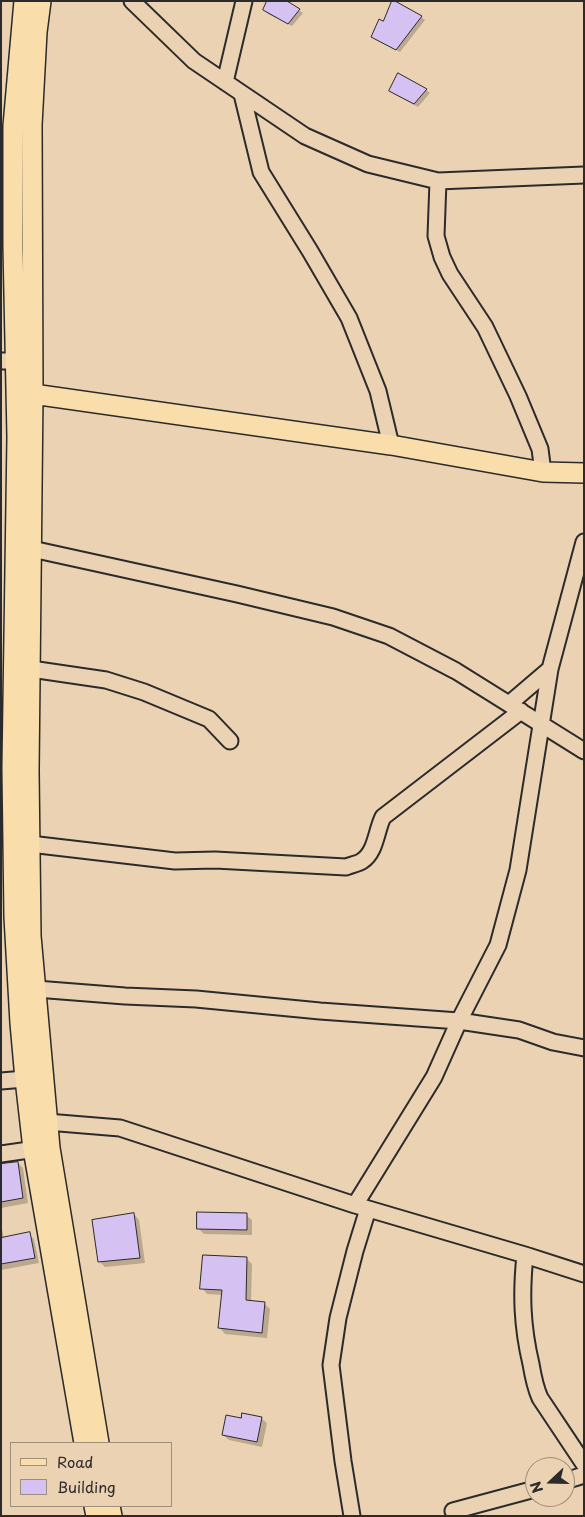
<!DOCTYPE html>
<html>
<head>
<meta charset="utf-8">
<style>
	body { margin:0 }
	#map { position:relative; width:585px; height:1517px; overflow:hidden; background:#ebd2b3; font-family:"Playpen Sans",sans-serif }
	canvas { display:block }
	.frame { position:absolute; inset:0; border:2px solid #2b2b2b; pointer-events:none }
	.legend { position:absolute; left:10px; top:1442px; width:162px; height:65px; box-sizing:border-box; background:#ebd2b3; border:1px solid #9e8f7d; margin:0; padding:6px 9px; list-style:none; font-size:15px; color:#2b2b2b }
	.legend li { display:flex; align-items:center; gap:10px; height:25px }
	.legend b { width:25px; border:1px solid #9e8f7d }
	.north { position:absolute; left:525px; top:1457px; width:50px; height:50px; box-sizing:border-box; background:#ebd2b3; border:1px solid #9e8f7d; border-radius:50%; rotate:249deg; font-size:14px; font-weight:700; line-height:20px; text-align:center; color:#2b2b2b }
	.north::after { content:''; display:block; margin:auto; width:18px; height:22px; background:#2b2b2b; clip-path:polygon(50% 0,100% 100%,50% 72%,0 100%) }
</style>
</head>
<body>
<div id="map">
<canvas width="585" height="1517"></canvas>
<div class="frame"></div>
<ul class="legend">
<li><b style="height:6px;background:#f9deab"></b>Road</li>
<li><b style="height:14px;background:#d6c2f2"></b>Building</li>
</ul>
<div class="north">N</div>
</div>
<script>
const g = document.querySelector('canvas').getContext('2d');
g.lineJoin = 'round';
function paint(path, color) {
  g.fillStyle = color;
  g.fill(path, 'evenodd');
}
function strokePath(path, color, width, dash) {
  g.strokeStyle = color;
  g.lineWidth = width;
  g.lineCap = dash ? 'butt' : 'round';
  g.setLineDash(dash || []);
  g.stroke(path);
}
paint(new Path2D(`
	M284 1 303 13 292 26 268 14 264 10Z
	M421 17 425 20 400 52 376 40 372 36 384 23Z
	M398 75 426 90 430 93 418 107 394 94 391 91Z
	M18 1163 23 1168 28 1203 1 1208V1165Z
	M134 1214 139 1220 145 1263 105 1267 99 1261Z
	M246 1215 252 1220V1235L204 1234 198 1228Z
	M1 1224 4 1239 29 1234 34 1239 39 1263 1 1270Z
	M247 1259 252 1264 251 1302 264 1303 270 1309 267 1338 225 1334 220 1328 223 1295 207 1294 202 1288Z
	M261 1418 267 1423 262 1447 229 1440 223 1435 242 1419Z`), '#0003');
const building = new Path2D(`
	M267 1H287L300 9 288 24 263 10Z
	M392 1H395L422 16 396 50 371 37 379 19 383 21Z
	M398 73 427 89 414 104 389 91Z
	M18 1162 23 1198 1 1202V1164Z
	M197 1212 247 1213V1230L197 1229Z
	M134 1213 140 1258 98 1262 92 1220Z
	M30 1232 35 1258 1 1264V1238Z
	M203 1255 247 1257 246 1300 265 1302 262 1333 218 1328 222 1290 200 1289Z
	M242 1413 262 1417 257 1442 222 1435 226 1415 241 1418Z`);
paint(building, '#d6c2f2');
strokePath(building, '#2b2b2b', 1);
const minor = new Path2D(`
	M132 1 194 61 305 136 368 164 438 181 584 175
	M225 82 244 1
	M242 94 261 172 310 251 349 318 378 391 391 445
	M438 181 436 236 442 257 450 274 485 327 518 396 540 449 543 472
	M1 361H14
	M32 549 237 594 333 617 389 636 456 671 584 751
	M31 669 106 680 144 692 209 719 230 741
	M509 704 550 669
	M30 844 175 861 215 860 346 867C350 865 358 864 362 861 376 852 376 831 383 817L521 711
	M36 989 125 996 196 999 320 1011 459 1021 519 1030 553 1042 584 1048
	M1 1081 25 1079
	M37 1123 47 1122 120 1128 355 1205 525 1255 584 1274
	M1 1154 43 1148
	M355 1205 434 1077 459 1021 498 945 518 870 550 669 584 542
	M525 1255C521 1294 522 1326 531 1364 533 1376 535 1387 540 1398L584 1464
	M565 1481 584 1475
	M453 1511 535 1489
	M352 1516 343 1461 331 1365 338 1318 355 1251 368 1209`);
const major = new Path2D(`
	M24 1 13 126V247L17 437 12 768 14 917 20 1023 25 1079 33 1149 84 1443
	M41 1 37 32 32 125 33 394 29 771 31 936 50 1148 99 1443
	M21 390 33 394 391 445 543 472 584 473
	M94 1506 96 1516
	M110 1506 112 1516`);
strokePath(minor, '#2b2b2b', 19);
strokePath(major, '#2b2b2b', 22);
strokePath(minor, '#ebd2b3', 15);
strokePath(major, '#f9deab', 19);
</script>
</body>
</html>
